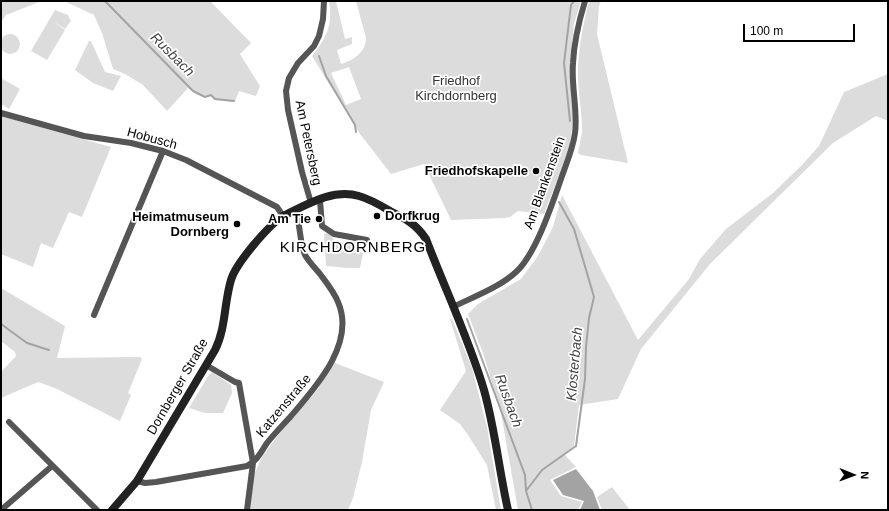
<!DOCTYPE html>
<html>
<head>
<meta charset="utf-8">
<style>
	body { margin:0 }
	#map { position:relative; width:889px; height:511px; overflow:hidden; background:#fff; font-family:Arial,sans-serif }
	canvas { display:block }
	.frame { position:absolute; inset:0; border:2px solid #000; pointer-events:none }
	.north { position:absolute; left:833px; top:455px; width:40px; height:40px; -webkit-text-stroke:3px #fff; paint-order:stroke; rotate:91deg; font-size:11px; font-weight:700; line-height:16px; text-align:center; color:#000 }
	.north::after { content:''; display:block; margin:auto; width:14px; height:18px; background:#000; clip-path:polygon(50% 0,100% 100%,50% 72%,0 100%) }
	.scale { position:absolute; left:743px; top:24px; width:112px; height:18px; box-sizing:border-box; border:2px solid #000; border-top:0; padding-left:5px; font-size:12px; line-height:14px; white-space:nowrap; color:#000; -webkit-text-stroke:3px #fff; paint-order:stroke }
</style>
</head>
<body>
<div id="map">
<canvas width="889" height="511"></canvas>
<div class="frame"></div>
<div class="north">N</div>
<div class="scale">100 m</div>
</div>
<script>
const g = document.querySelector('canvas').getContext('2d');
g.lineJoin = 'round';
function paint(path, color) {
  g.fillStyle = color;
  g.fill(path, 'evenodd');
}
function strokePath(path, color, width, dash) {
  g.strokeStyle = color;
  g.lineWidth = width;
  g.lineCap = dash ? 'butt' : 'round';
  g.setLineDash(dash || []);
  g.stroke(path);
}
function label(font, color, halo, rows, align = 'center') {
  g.font = font + ' Arial,sans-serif';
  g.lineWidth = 3.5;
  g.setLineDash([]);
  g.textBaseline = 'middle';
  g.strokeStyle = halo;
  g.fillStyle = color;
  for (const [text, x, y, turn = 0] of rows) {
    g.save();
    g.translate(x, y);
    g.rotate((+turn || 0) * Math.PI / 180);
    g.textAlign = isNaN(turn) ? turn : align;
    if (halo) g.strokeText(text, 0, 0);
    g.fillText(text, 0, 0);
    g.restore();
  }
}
paint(new Path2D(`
	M1 1H39V2L6 15 1 22Z
	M64 1H210L251 43 240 54 260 86 256 96 239 91 235 102 215 100 212 96 198 95 188 88 167 111 143 85 125 74 113 69 102 33 94 15Z
	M329 1H336L345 39 352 37V44L337 50 341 64C354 60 366 52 366 38L356 1H581L574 24 570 65 573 114 570 146 544 214 518 211 510 217 505 218 451 220 424 164 391 174 360 134 312 56C327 37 333 25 329 1ZM349 67 361 99 346 105 331 73Z
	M589 1H601L599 6 597 34 628 163 581 155 578 153C579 146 581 139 582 132 582 112 578 93 578 74 578 49 583 25 589 1Z
	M55 10 68 15 71 21 65 29 53 21 65 30 47 60 31 51Z
	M0 44a10 10 0 1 1 20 0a10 10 0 1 1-20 0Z
	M89 41H91L105 72 121 76 113 91 93 83 75 70Z
	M888 74V121L876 116 833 143 710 264 641 349 618 399 579 405 574 446 564 454 576 467 550 480 561 496 582 502 578 510H518L501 413 483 353 468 314 478 304 521 279 538 256 553 227 562 195 638 340 689 279 700 259 726 229 773 193 802 165 819 146 844 92Z
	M1 78 20 89 9 109 1 104Z
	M1 116 111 147 82 217 69 212 53 248 41 243 33 267 1 254Z
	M327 233 331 235 334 240 346 243 348 240 359 242 360 252 363 253 360 268H348L326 266 324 234Z
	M1 288 65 326 57 358 140 357 142 359 128 393 131 395 120 421 55 388 38 382 1 398V372L16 356 15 352 1 341Z
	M450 319H452L472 368 478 392 487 427 501 510H496L487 465 468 435 460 424 440 410 466 371Z
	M340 350 335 363 384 382 371 410 362 462 353 498 348 510H250L253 477 262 457 279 434 318 389Z
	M212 372 231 385 232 393 223 413H205L189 408 208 376Z
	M612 487 630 510H602L597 497Z`), '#dcdcdc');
paint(new Path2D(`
	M576 469 593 491 600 510H580L584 501 563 495 553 480Z`), '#a3a3a3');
strokePath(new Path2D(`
	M105 1 193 91 205 97 211 95 215 99 234 101
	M319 56 326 76 355 125 356 132
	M570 121 564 63 571 5 574 1
	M467 319 525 475 526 491
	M1 324 27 343 49 350
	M532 510 526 491 542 470 576 446 585 379 586 347 589 318 594 297 574 229 559 202`), '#a3a3a3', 2);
strokePath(new Path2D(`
	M1 113 84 136 131 143 163 151 186 160 277 207 283 216
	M320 200 322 226 334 234 367 240
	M311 203 302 172 288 110 286 91 289 78 298 63 314 46 319 36 323 19 324 1
	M453 307C473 297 500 287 516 272 536 254 552 204 561 179 566 164 573 149 575 133 578 110 571 87 573 63 574 42 579 21 585 1
	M94 315 163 151
	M206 365 235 382 239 383 253 463 247 510
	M9 422 97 510
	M137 481 145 483 156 482 247 466C257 461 261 452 267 443 274 434 283 425 291 416 316 387 356 343 338 302 334 292 326 282 320 274 315 268 309 262 305 255 299 241 301 225 295 210
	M1 510 52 466`), '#555', 6);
strokePath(new Path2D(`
	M112 510 137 481 215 350C226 328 224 303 231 280 236 263 268 226 283 216 306 205 333 188 359 196 370 199 380 205 390 211 406 219 416 224 426 239 445 289 469 339 484 390 495 429 499 470 508 510`), '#222', 8);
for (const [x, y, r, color] of [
	[536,171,4,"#000"],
	[377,216,4,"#000"],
	[319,219,4,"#000"],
	[237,224,4,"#000"]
]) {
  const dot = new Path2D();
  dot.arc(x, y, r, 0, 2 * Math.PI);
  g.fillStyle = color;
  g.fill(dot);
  strokePath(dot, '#fff', 1.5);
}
label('13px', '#333', '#fff', [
	["Friedhof",456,81],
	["Kirchdornberg",456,96]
]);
label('13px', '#000', '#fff', [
	["Hobusch",152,139,15],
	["Am Petersberg",308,143,78],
	["Am Blankenstein",545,183,-70],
	["Dornberger Straße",178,387,-60],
	["Katzenstraße",284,406,-50]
]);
label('bold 13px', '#000', '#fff', [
	["Friedhofskapelle",528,171],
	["Dorfkrug",385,216,"left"],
	["Heimatmuseum",229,217],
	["Dornberg",229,232],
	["Am Tie",311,219]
], 'right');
label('italic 14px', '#444', '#fff', [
	["Rusbach",172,55,45],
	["Klosterbach",575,364,-85],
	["Rusbach",508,401,70]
]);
g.letterSpacing = '1px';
label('15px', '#000', '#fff', [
	["KIRCHDORNBERG",353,248]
]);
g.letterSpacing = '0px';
</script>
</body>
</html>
